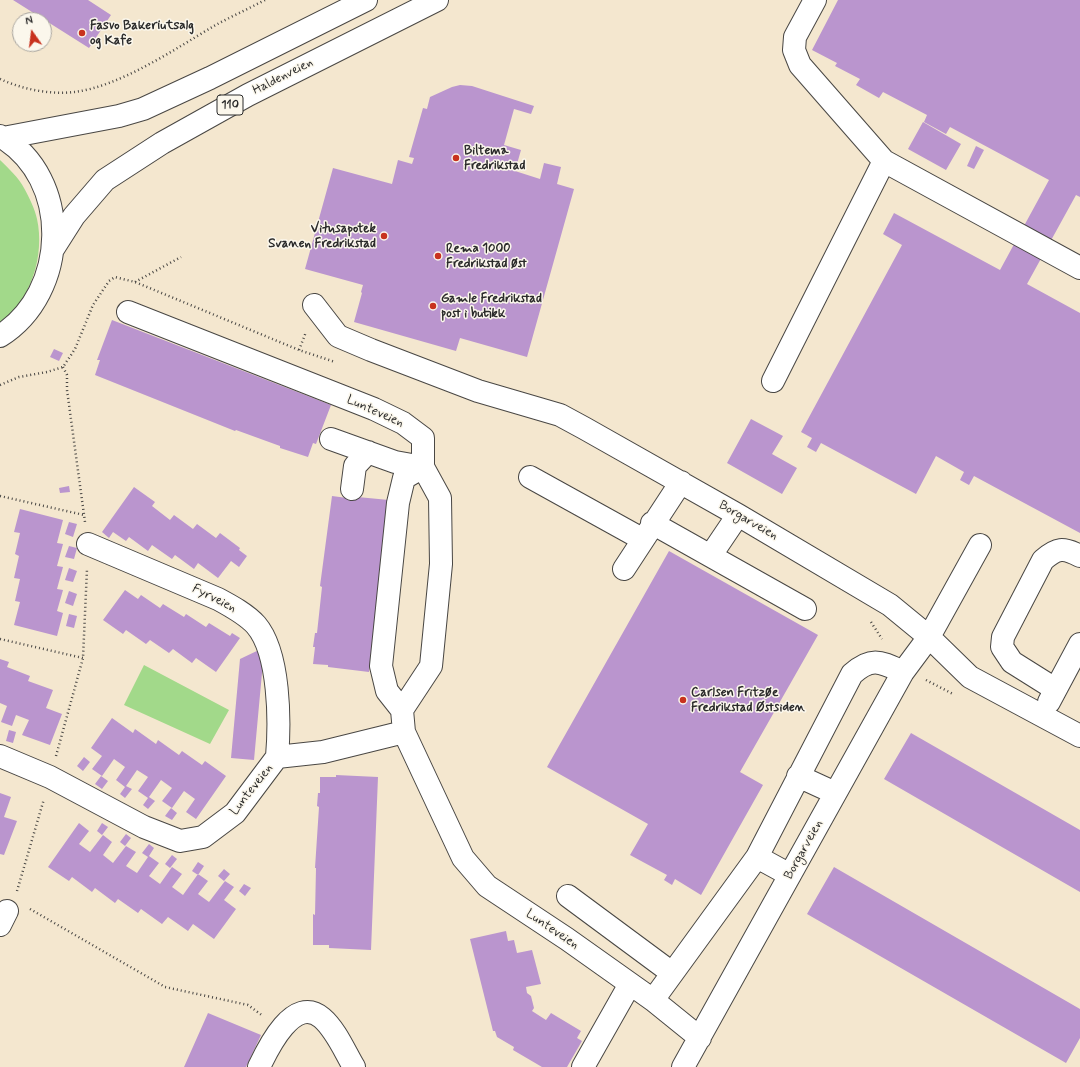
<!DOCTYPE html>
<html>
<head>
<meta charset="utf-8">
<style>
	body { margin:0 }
	#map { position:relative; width:1080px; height:1067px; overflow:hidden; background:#f4e7cf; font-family:Mynerve,sans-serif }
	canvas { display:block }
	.north { position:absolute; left:12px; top:12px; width:40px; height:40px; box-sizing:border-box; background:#fbf7ec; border:1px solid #a8a59f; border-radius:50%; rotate:346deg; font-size:11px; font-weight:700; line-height:16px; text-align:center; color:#2b2b2b }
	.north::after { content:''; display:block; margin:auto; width:14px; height:18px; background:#c8321e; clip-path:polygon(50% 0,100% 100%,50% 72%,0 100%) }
</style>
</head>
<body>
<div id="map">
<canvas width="1080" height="1067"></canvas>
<div class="north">N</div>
</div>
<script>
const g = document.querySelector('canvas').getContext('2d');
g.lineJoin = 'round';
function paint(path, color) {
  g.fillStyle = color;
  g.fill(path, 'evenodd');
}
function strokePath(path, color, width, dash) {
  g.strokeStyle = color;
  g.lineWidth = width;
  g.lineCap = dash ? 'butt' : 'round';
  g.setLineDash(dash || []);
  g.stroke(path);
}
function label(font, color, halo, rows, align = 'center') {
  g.font = font + ' Mynerve,sans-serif';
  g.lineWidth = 3;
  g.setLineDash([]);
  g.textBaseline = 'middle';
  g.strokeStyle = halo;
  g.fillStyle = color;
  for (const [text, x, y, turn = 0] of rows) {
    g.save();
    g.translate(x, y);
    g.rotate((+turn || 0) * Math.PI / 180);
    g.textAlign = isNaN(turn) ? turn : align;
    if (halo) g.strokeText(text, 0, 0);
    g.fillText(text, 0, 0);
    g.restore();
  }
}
paint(new Path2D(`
	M0 160C8 168 19 178 24 188 29 197 35 209 37 219 45 255 31 301 0 323Z
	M144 665 229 710 210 744 124 705Z`), '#a2d98a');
paint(new Path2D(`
	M13 0H88L111 15 89 48Z
	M838 0H1080V197L1076 195 1027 284 1080 313V533L974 476 969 485 960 480 964 472 936 456 916 494 821 443 816 452 807 447 812 438 801 432 902 245 883 234 894 213 1000 270 1049 180 950 127 946 134 924 122 927 115 883 92 879 98 856 85 860 79 835 66 837 63 812 50Z
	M460 85 472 86 534 106 531 114 514 109 504 145 521 150 515 171 540 179 544 163 561 167 557 184 574 189 527 357 460 338 456 351 354 322 362 293 361 292 363 285 305 269 333 168 392 184 398 160 412 164 414 158 409 157 423 108 427 109 430 97 452 87Z
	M923 122 961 144 946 170 908 149Z
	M976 146 984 150 974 169 967 166Z
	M112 320 331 405 316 444 313 443 308 457 280 448V446L236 430 235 431 95 375 100 360H97Z
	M54 349 63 353 59 361 50 357Z
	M751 419 783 436 772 454 797 468 782 494 727 463Z
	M69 486 70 492 60 493 59 488Z
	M134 487 155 502 152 506 170 520 174 515 193 529 197 524 216 538 220 533 240 548 239 550 247 556 239 567 231 561 218 578 198 563 194 569 175 555 172 559 152 545 148 551 129 537 126 541 113 532 109 538 102 532Z
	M332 496 347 498V496L389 500 369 672 328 667V665L313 664 315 647H313L315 633H317L322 587 320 586Z
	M20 509 63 520 57 543 63 544 57 566 63 567 57 589 63 590 57 611 63 613 57 636 14 625 20 602 15 601 20 579 14 578 19 556 15 554 20 533 14 532Z
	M69 522 77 524 73 537 65 534Z
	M69 546 77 548 74 559 65 557Z
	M669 551 818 635 740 772 763 785 701 895 675 879 672 885 664 880 667 875 630 855 648 824 547 767Z
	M69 568 77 571 73 582 65 580Z
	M125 590 138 599 141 595 160 608 163 604 184 617 186 614 206 627 209 623 230 636 232 633 240 638 216 672 196 658 192 663 173 649 169 653 150 640 146 644 126 630 123 634 103 620Z
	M69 591 77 594 73 606 65 603Z
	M69 614 77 616 74 628 66 626Z
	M261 649 260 661 263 662 254 760 231 758 240 659Z
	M0 659 9 662 7 667 30 676 28 681 53 690 46 708 62 714 50 745 22 735 29 720 16 715 12 726 1 722 7 706 0 703Z
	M112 718 133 733 135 729 156 744 158 740 179 755 182 751 202 765 205 761 226 776 196 819 186 812 195 799 184 791 172 808 162 801 172 788 161 780 149 797 155 801 148 809 143 805 148 798 138 791 148 777 137 770 126 786 132 789 125 798 120 794 125 787 116 780 125 767 114 759 102 776 92 769 102 756 91 748Z
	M9 730 16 732 13 743 6 741Z
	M911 733 1080 830V892L884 779Z
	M84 757 90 762 83 771 77 766Z
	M336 775 378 777 371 950 329 948V945H313V914L315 915 316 868H315L319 807 317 806 318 793H320V777H336Z
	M101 776 108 781 102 789 95 784Z
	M0 793 11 797 4 817 17 821 4 855 0 854Z
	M171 808 177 813 172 820 165 816Z
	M79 823 89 831 79 844 90 852 103 835 112 842 103 855 113 863 126 846 136 852 126 866 137 873 148 857 142 853 149 844 154 848 149 856 159 863 149 876 160 884 172 867 182 874 172 887 183 895 198 874 208 881 198 894 209 902 225 881 234 887 224 900 236 909 214 939 193 924 188 931 168 917 162 924 141 909 138 913 118 899 115 903 95 888 92 892 72 877 69 881 48 867Z
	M102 823 108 827 102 835 97 831Z
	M126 834 131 838 125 846 120 842Z
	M172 855 177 859 170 868 165 864Z
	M198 862 204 866 198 875 192 871Z
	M834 867 1080 1009V1038L1066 1063 807 914Z
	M224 869 230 874 224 881 218 876Z
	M244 884 251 888 245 896 239 891Z
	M506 931 508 941 514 940 517 953 532 950 541 984 526 987 527 993 531 996 534 1008 532 1011 546 1020 551 1013 581 1031 577 1038 582 1041 567 1067H542L513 1050 514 1047 497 1037 495 1031H493L470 939Z
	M208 1013 261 1035 246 1067H184Z`), '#ba95ce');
const minor = new Path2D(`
	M815 0 795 37 794 50 800 65 884 161 1080 268
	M314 305 338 336 371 350 478 391 560 415 584 428 738 515 890 605 929 637 970 677 1080 736
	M128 312 374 409 403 423 423 438V467L440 498 441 564 431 666 402 710 404 732 463 858 487 886 567 939 653 1000 700 1038
	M773 381 884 161
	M331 439 395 462 423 467
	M530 477 642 539
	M352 489 355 466 368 452
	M652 523 805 609
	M88 544 218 599C231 606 246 614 256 625 280 653 280 722 277 757
	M711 555 738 515
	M624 569 681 482
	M1055 689 1012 662 1002 647 1003 637 1043 560C1057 548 1063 547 1080 556
	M1049 702 1080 644
	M402 710 387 691 381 666 398 503 404 478 423 467
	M0 756 50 777 144 827 180 841 203 837 235 813 277 757 323 752 404 732
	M798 776 835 793
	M757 857 790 875
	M568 896 672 973
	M0 925 7 911
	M653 1000 757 857 852 674C872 656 881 662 903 672
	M259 1067C268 1048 294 994 322 1018 336 1030 345 1052 354 1067
	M583 1067 630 984
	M683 1067 903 672 929 637 980 545`);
const highway = new Path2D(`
	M0 136C73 178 69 293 0 336
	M3 138 119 116 143 109 210 78 366 0
	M53 249 74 216 105 180 162 143 248 95 437 0`);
strokePath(minor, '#494744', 24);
strokePath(highway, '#494744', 24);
strokePath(new Path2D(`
	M0 79C22 89 50 95 74 92 119 87 175 49 214 26 230 17 248 9 265 0
	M135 282 181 257
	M299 350 306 332
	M63 367 67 375V390L85 522
	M0 385 19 377 47 372 63 367 75 349 93 305 109 281 115 277 135 282 299 350 335 362
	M0 496 84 515
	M871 622 882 639
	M0 639 83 658
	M926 680 953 694
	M56 756 83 658 87 569
	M17 891 44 799
	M30 909 165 987 248 1005 263 1016`), '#494744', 2.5, [1, 3]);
strokePath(minor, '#fff', 22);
strokePath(highway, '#fff', 22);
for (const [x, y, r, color] of [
	[82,33,4,"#c8321e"],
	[456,158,4,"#c8321e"],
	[384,236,4,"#c8321e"],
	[438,256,4,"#c8321e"],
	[433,306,4,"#c8321e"],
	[683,700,4,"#c8321e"]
]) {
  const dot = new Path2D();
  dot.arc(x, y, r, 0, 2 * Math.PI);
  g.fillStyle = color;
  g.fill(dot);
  strokePath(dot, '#fbf7ec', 1.5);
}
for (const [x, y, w] of [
	[230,105,26]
]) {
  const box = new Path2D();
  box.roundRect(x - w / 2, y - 10, w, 20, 3);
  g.fillStyle = '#fbf7ec';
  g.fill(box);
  strokePath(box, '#2b2b2b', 1);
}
label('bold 12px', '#2b2b2b', null, [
	["110",230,105]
]);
label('bold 13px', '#2b2b2b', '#fbf7ec', [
	["Fasvo Bakeriutsalg",90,26],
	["og Kafe",90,41],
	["Biltema",464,151],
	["Fredrikstad",464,166],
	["Vitusapotek",376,229,"right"],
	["Svanen Fredrikstad",376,244,"right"],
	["Rema 1000",446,249],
	["Fredrikstad øst",446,264],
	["Gamle Fredrikstad",441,299],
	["post i butikk",441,314],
	["Carlsen Fritzøe",691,693],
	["Fredrikstad Østsiden",691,708]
], 'left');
label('13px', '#2b2b2b', '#fbf7ec', [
	["Haldenveien",283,77,-27],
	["Lunteveien",375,412,24],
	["Borgarveien",748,521,30],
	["Fyrveien",214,599,27],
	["Lunteveien",252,790,-52],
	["Borgarveien",804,850,-61],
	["Lunteveien",552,930,34]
]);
</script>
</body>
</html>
